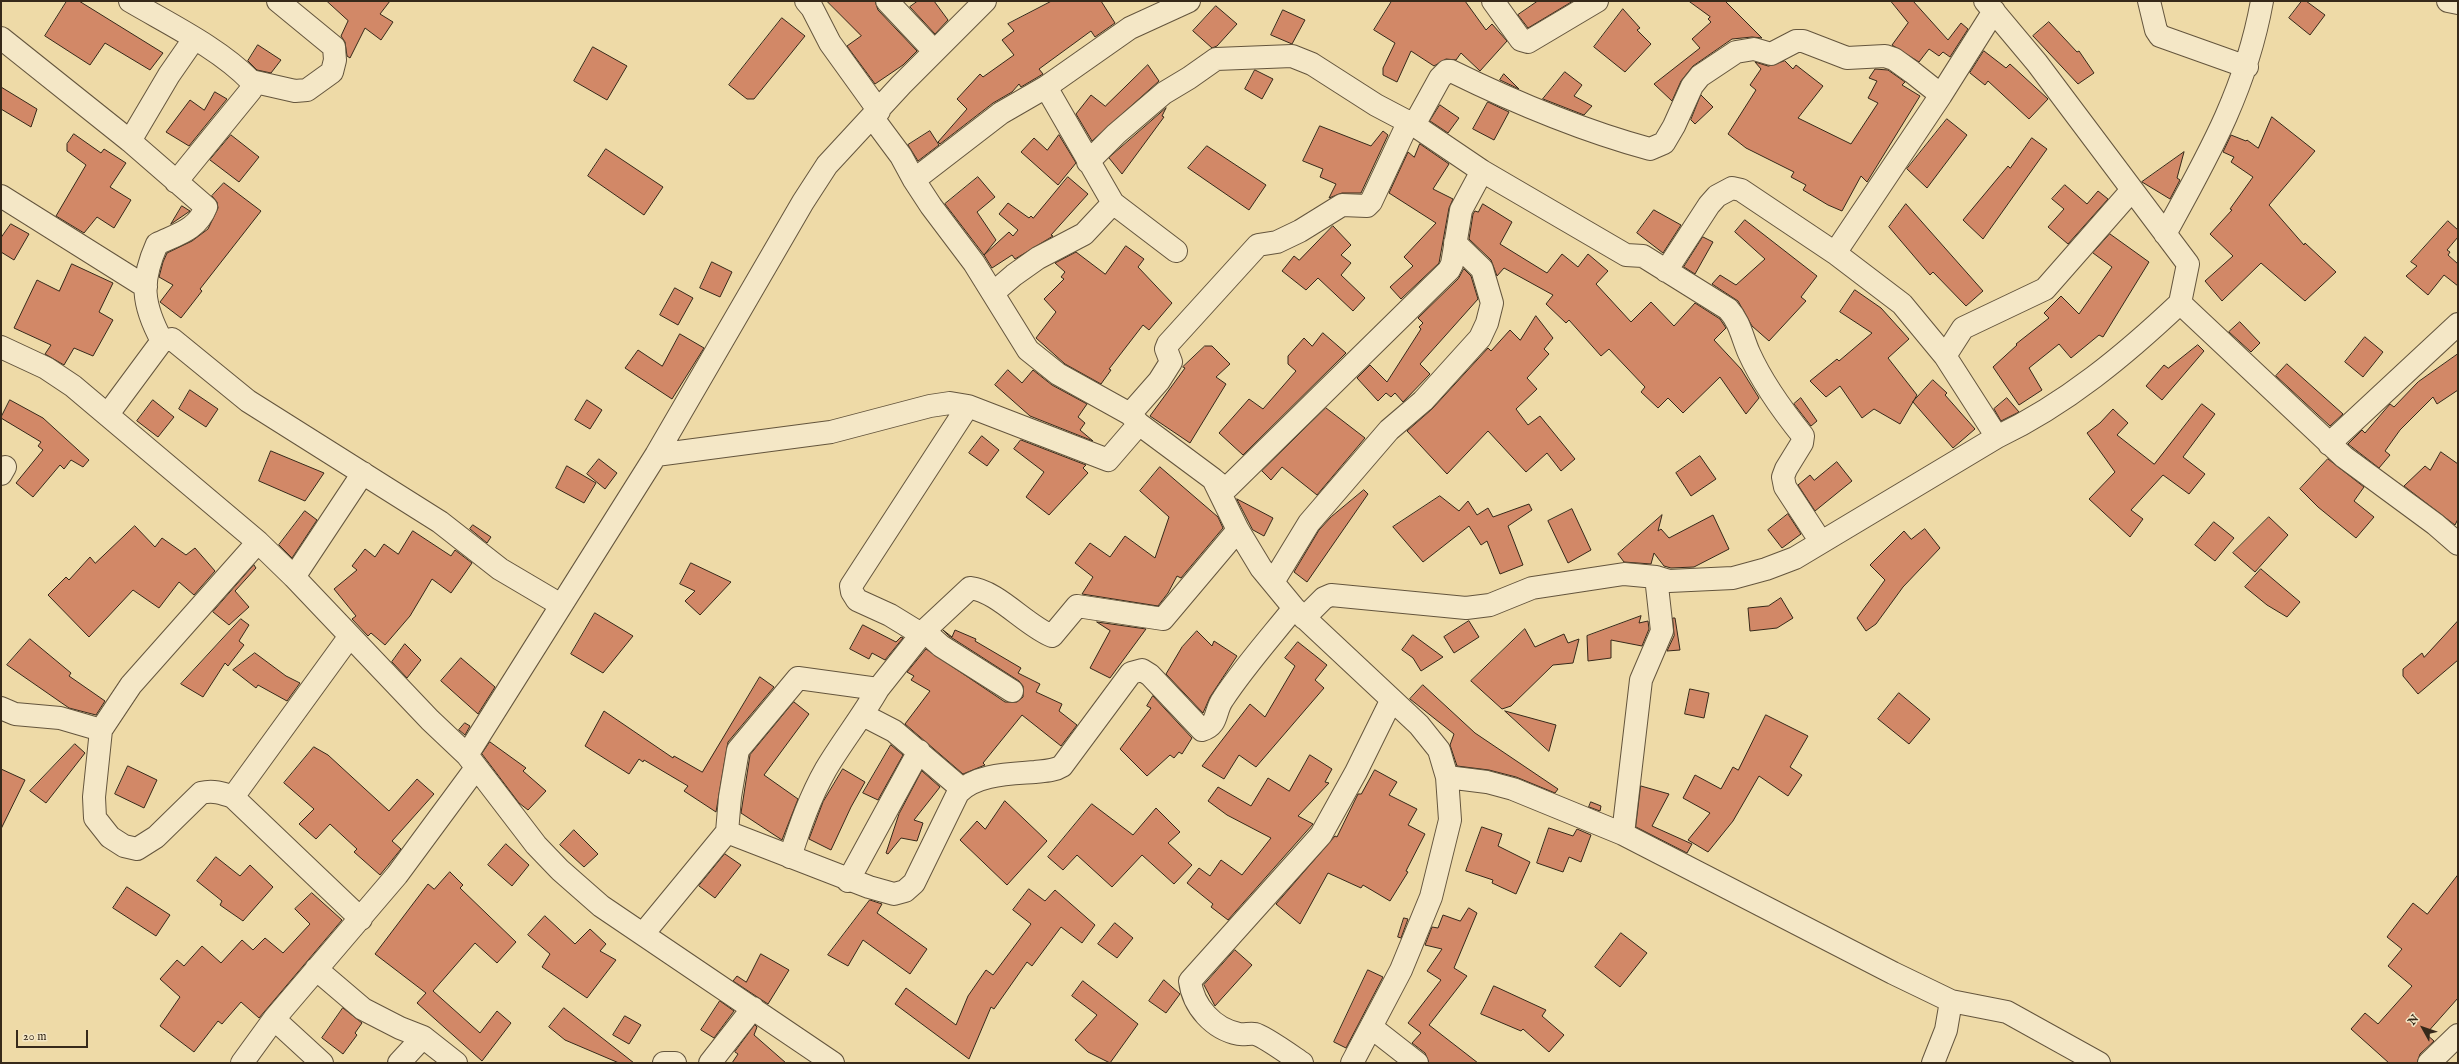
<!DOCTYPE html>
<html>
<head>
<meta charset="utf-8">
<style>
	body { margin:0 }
	#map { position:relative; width:2459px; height:1064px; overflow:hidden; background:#eedaa7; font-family:"IM FELL English",serif }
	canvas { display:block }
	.frame { position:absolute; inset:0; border:2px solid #36291a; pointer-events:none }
	.north { position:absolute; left:2403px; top:1008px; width:40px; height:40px; -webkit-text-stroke:3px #f4e7c6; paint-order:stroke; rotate:310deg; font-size:11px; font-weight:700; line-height:16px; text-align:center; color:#36291a }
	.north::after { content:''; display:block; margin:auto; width:14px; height:18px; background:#36291a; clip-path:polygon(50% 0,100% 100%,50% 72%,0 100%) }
	.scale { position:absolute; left:16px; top:1030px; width:72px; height:18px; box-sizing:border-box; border:2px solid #36291a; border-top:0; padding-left:5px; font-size:12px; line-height:14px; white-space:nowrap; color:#36291a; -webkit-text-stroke:3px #f4e7c6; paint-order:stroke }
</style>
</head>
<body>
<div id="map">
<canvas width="2459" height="1064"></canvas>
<div class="frame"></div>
<div class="north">N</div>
<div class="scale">20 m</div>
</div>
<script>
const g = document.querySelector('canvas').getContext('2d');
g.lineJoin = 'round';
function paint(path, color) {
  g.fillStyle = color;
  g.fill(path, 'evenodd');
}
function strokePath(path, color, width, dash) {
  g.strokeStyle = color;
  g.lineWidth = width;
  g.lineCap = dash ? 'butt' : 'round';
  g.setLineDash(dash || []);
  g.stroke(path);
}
const building = new Path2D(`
	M67 1H79L163 53 150 70 105 43 90 65 45 36Z
	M327 1H390L380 14 393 22 381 40 365 28 350 58 347 56 345 42 341 36 348 21Z
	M827 1H875L878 10 917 51 903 65 875 84 847 46 861 36Z
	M918 1H934L948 20 935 34 910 7Z
	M1052 1H1101L1115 23 1095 37 1091 31 1039 69 1043 74 1021 87 1019 84 1012 92 993 103 940 144 938 142 967 109 957 99 980 74 983 77 1014 55 1002 40 1014 31 1008 24Z
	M1392 1H1465L1486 30 1492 24 1507 41 1480 71 1461 53 1456 60 1446 59 1434 66 1411 51 1397 82 1383 75V68L1395 43 1374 30Z
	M1538 1H1573L1528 28 1518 15Z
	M1689 1H1725L1762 38 1752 37 1732 39 1693 66 1681 81 1672 101 1654 84 1700 48 1692 39 1711 22 1708 19 1710 17Z
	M1891 1H1913L1948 40 1961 23 1968 29 1950 57 1943 52 1939 56 1929 49 1919 62 1892 45 1908 23Z
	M2302 1H2306L2325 15 2310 35 2289 18Z
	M1216 6 1237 24 1217 46 1212 48 1193 31Z
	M1623 9 1640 28 1637 30 1651 44 1625 72 1594 47Z
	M1283 10 1305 20 1292 44 1271 35Z
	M782 18 805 36 754 99H747L729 85Z
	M2049 22 2077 52 2079 51 2094 73 2078 84 2033 36Z
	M258 45 281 60 271 73 257 70 248 61Z
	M593 47 627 66 607 100 574 81Z
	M1984 51 2006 68 2010 64 2048 99 2029 119 1988 81 1985 85 1970 73Z
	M1785 61 1793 69 1796 65 1823 86 1798 118 1851 144 1878 103 1868 98 1877 81 1869 78 1875 69 1888 70 1905 82 1902 85 1920 96 1867 182 1861 176 1842 211 1828 205 1803 190 1806 185 1791 177 1794 172 1746 148 1728 134 1756 90 1750 85 1761 69 1755 62 1768 66Z
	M1148 65 1159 81 1092 141 1076 114 1091 95 1105 106Z
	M1255 70 1273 79 1262 99 1245 89Z
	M1565 72 1582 85 1574 96 1592 106 1584 115 1543 99Z
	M1504 74 1519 89 1500 80Z
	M1 87 37 109 31 127 1 109Z
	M215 92 227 99 189 146 166 132 190 100 204 110Z
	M1701 95 1713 107 1695 124 1691 120Z
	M1488 102 1509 112 1494 140 1473 129Z
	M1440 105 1459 118 1448 133 1430 121Z
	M1166 108 1162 116 1164 117 1122 174 1109 158Z
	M2272 117 2315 151 2269 205 2304 245 2305 243 2336 272 2305 301 2261 263 2222 301 2205 281 2233 256 2210 234 2232 210 2230 209 2253 177 2231 162 2234 157 2223 152 2231 135 2246 141 2247 140 2258 148Z
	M1947 119 1967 135 1927 188 1907 169Z
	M1320 126 1371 146 1383 131 1388 135 1361 193H1342L1329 198 1336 184 1320 177 1323 169 1303 161Z
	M930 131 939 145 918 161 908 145Z
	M74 134 101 153 104 149 126 163 110 187 131 200 114 228 97 217 84 233 56 216 86 165 67 151V144Z
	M231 135 259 157 239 182 210 160Z
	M1059 135 1076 163 1058 185 1021 152 1034 138 1047 150Z
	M2032 138 2047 149 1983 239 1963 220 2008 166 2010 168Z
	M1420 144 1449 164 1433 189 1453 199 1449 208 1439 263 1401 299 1390 287 1413 266 1404 257 1436 223 1389 193 1408 152 1414 157Z
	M1207 146 1266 185 1249 210 1188 168Z
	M606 149 663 187 644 215 588 176Z
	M2184 152 2177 178 2180 180 2170 199 2142 182Z
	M978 177 995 197 977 212 996 240 984 255 945 204Z
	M1068 177 1088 194 1051 235 1053 236 1015 259 1012 255 992 268 984 255 1009 232 1013 236 1018 230 999 214 1008 203 1029 218 1031 216 1033 218Z
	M224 183 261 211 200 289 202 291 181 318 160 302 173 285 159 277 163 262 167 253 192 241 208 229 218 208 217 202 212 196Z
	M2065 185 2087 204 2098 191 2108 199 2068 244 2048 227 2064 209 2052 199Z
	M1483 204 1512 222 1500 244 1547 273 1562 254 1578 267 1588 254 1608 271 1596 284 1631 322 1651 302 1674 326 1695 303 1720 319 1726 328 1714 340 1741 369 1759 398 1746 414 1720 377 1683 413 1668 398 1658 408 1641 392 1645 387 1609 349 1601 356 1569 320 1566 323 1546 304 1553 295 1504 268 1497 276 1491 260 1469 239 1473 214 1475 211 1478 212Z
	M1906 204 1983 291 1966 306 1933 272 1930 275 1889 227Z
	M182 206 190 211 171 224Z
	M1654 210 1681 225 1663 253 1637 233Z
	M1745 220 1817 276 1801 297 1806 301 1769 341 1752 326 1738 301 1712 284 1720 275 1736 285 1765 259 1735 232Z
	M2448 221 2458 230V237L2447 250 2450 252 2448 255 2458 264V286L2444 275 2428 295 2406 276 2417 266 2411 262Z
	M11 224 29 234 14 260 1 252V238Z
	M1333 226 1351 245 1341 255 1351 263 1341 275 1365 298 1353 311 1318 278 1306 290 1282 271 1294 256 1299 260Z
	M2110 234 2149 262 2103 337 2099 335 2071 358 2059 344 2029 368 2042 390 2019 405 1993 367 2017 345 2016 344 2049 318 2044 313 2061 296 2079 314 2112 267 2093 253Z
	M1703 237 1713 242 1695 274 1684 267Z
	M1126 246 1144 259 1138 267 1172 303 1149 330 1143 325 1109 369 1111 370 1101 384 1065 364 1036 338 1056 312 1044 299 1064 279 1061 277 1065 272 1055 263 1076 252 1105 274Z
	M712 262 732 272 720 297 700 288Z
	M72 264 113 283 99 312 113 320 93 356 74 348 64 365 45 354 51 345 14 328 37 280 59 291Z
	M1464 269 1471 276 1478 299 1420 364 1430 374 1403 402 1395 393 1391 397 1386 393 1378 401 1357 378 1370 365 1387 382 1421 329 1419 327 1423 323 1418 318 1458 279Z
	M675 288 693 298 678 325 660 315Z
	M1855 290 1881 308 1909 339 1888 358 1917 395 1900 424 1874 409 1862 418 1840 386 1826 397 1810 381 1837 359 1839 361 1872 333 1840 312Z
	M1536 316 1553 338 1544 349 1549 354 1527 378 1537 389 1516 409 1528 425 1540 416 1575 459 1561 471 1547 453 1526 472 1488 431 1447 474 1407 431 1432 409 1488 348 1491 351 1510 330 1520 340Z
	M2240 322 2260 343 2251 352 2229 332Z
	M1323 333 1346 353 1243 455 1219 433 1249 399 1263 409 1296 371 1288 364V356L1304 338 1312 346Z
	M680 334 704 348 672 399 625 368 638 350 662 366Z
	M2365 337 2383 352 2363 377 2345 362Z
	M2198 345 2204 351 2162 400 2146 386 2164 365 2168 368Z
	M1205 346H1212L1230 364 1216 377 1226 384 1190 443 1150 416 1185 368 1183 367Z
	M2458 354V390L2437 404 2433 397 2400 430 2385 451 2390 455 2379 468 2348 444 2362 430 2365 433 2390 404 2394 407 2418 382Z
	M2287 364 2343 414 2330 426 2276 376Z
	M1008 370 1022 383 1033 370 1052 385 1087 404 1078 417 1085 423 1080 430 1093 441 1030 416 995 385Z
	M1933 380 1947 393 1945 395 1975 429 1953 448 1913 402Z
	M190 390 218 409 206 427 179 409Z
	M1801 398 1817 421 1811 426 1794 404Z
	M2007 398 2019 412 2001 421 1994 409Z
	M10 400 43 418 89 460 83 467 71 460 64 469 60 465 33 497 16 483 43 450 38 446 41 442 1 418Z
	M153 400 174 417 158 437 137 421Z
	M587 400 602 410 590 429 575 420Z
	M2202 404 2215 414 2183 457 2205 474 2189 494 2163 475 2131 510 2143 519 2130 537 2089 499 2115 472 2087 433 2100 423 2113 409 2128 423 2117 435 2154 464Z
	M1326 408 1365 438 1317 495 1282 467 1271 480 1262 471Z
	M982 436 999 450 987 466 969 453Z
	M1021 440 1086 465 1083 468 1088 473 1049 515 1026 497 1044 472 1014 449Z
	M271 451 324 473 305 501 259 481Z
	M2441 452 2458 464V519L2455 525 2404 486 2425 466 2430 470Z
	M1700 456 1716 479 1691 496 1676 473Z
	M599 459 617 473 605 489 587 474Z
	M2328 459 2364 487 2354 501 2374 517 2356 538 2318 507 2300 489Z
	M1837 462 1852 481 1815 511 1798 485 1810 475 1814 480Z
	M567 466 596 483 584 503 556 488Z
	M1160 467 1218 517 1223 528 1181 578 1177 576 1168 593 1158 606 1082 594 1093 577 1075 563 1090 543 1110 557 1125 536 1155 558 1169 517 1140 491Z
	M1364 490 1368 494 1307 582 1294 572 1319 530 1331 517Z
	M1440 496 1459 511 1468 501 1477 515 1488 508 1493 517 1529 504 1532 510 1508 526 1523 565 1500 574 1487 541 1481 545 1469 526 1423 562 1393 527Z
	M1237 499 1273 518 1264 536 1253 530Z
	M1572 509 1591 550 1568 563 1548 521Z
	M305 511 317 520 292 558 279 545Z
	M1788 514 1801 534 1782 548 1768 530Z
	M1662 515 1658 531 1661 529 1669 538 1713 515 1729 549 1694 567 1671 568 1664 566 1654 553 1651 564 1624 562 1618 554Z
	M2269 517 2288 535 2255 572 2233 553Z
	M2214 522 2234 538 2215 561 2195 545Z
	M473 525 491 537 487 543 470 529Z
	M135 526 155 547 162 538 186 555 195 548 215 571 194 595 179 582 159 608 133 590 89 637 48 595 66 577 69 580 90 557 95 563Z
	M1925 529 1940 548 1903 587 1876 624 1866 631 1857 618 1885 580 1870 565 1904 531 1911 539Z
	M413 531 451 556 455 550 472 563 451 593 432 579 410 616 385 645 371 633 368 636 352 619 356 616 334 589 357 570 352 566 365 549 375 557 384 544 398 554Z
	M691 563 731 582 700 615 685 601 695 591 680 584Z
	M254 565 256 568 235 591 249 607 229 625 213 612Z
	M2261 569 2300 602 2287 617 2267 605 2245 587Z
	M1781 598 1793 618 1777 628 1750 631 1748 608 1768 606Z
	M595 613 633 636 603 673 571 654Z
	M1641 616 1639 623 1648 621 1649 629 1642 646 1611 640V658L1588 661 1587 636Z
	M1673 618H1675L1680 650 1667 651 1674 636Z
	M241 619 249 625 239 641 244 645 228 666 225 663 203 697 181 684Z
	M1469 621 1479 637 1454 653 1444 637Z
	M2458 621V660L2418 694 2403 676V669L2422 653 2424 657Z
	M1097 622 1146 629 1110 678 1090 668 1110 631Z
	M863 625 896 642 901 637 903 638 885 660 872 653 869 659 850 649Z
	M1525 629 1535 647 1564 634 1568 643 1579 639 1573 663 1553 665 1511 706 1502 709 1471 681Z
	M943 630 952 637 955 630 976 639 975 641 1021 668 1018 673 1040 684 1036 692 1062 704 1059 711 1077 725 1061 746 1022 715 983 763 985 765 963 774 905 724 930 691 911 680 914 676 907 672 926 649 1005 702H1017L1023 697V686L1019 681 949 636Z
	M1197 631 1212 646 1214 641 1237 656 1210 697 1203 713 1166 674 1182 647Z
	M1413 635 1443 657 1421 671 1413 658 1402 650Z
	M30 639 71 673 69 676 105 701 96 715 69 708 7 665Z
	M1298 642 1327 665 1315 680 1324 688 1256 767 1239 755 1224 779 1202 766 1250 704 1265 717 1295 666 1285 658Z
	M405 644 421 660 407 678 392 662Z
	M255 653 286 676 300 683 287 701 258 685 256 688 233 670Z
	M461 658 495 687 478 714 441 681Z
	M760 677 774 687 728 742 716 812 684 791 688 786 644 760 643 762 639 759 629 774 585 746 604 711 673 758 674 756 702 772Z
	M1423 685 1475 733 1558 789 1555 793 1516 777 1489 770 1457 766 1450 745 1454 734 1410 699Z
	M1690 689 1709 693 1704 718 1685 714Z
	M1899 693 1930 719 1909 744 1878 719Z
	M1153 696 1192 738 1182 754 1179 752 1174 758 1170 755 1147 776 1120 749 1151 708 1147 706Z
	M794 702 809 714 764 775 798 799 782 840 741 813 750 755Z
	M1505 711 1556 725 1549 751Z
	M1766 715 1808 736 1790 767 1802 775 1788 796 1759 776 1733 821 1708 852 1688 840 1710 813 1683 798 1695 775 1721 789 1733 767 1738 770Z
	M465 723 470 726 465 735 459 730Z
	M490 742 526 768 523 771 546 791 528 810 519 803 482 754Z
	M75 744 85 753 46 803 30 791Z
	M891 745 903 755 878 800 863 793Z
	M314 747 328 755 389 811 417 779 434 794 392 841 401 849 380 875 354 852 357 849 330 824 316 839 299 824 314 809 284 783Z
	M1310 755 1332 769 1325 782 1329 783 1298 816 1313 824 1228 920 1211 907 1213 904 1187 883 1199 868 1210 876 1221 860 1242 875 1271 838 1227 815 1208 801 1218 787 1251 806 1268 778 1289 791Z
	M128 766 157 780 144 808 115 794Z
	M1 769 25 780 1 829Z
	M843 769 865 782 851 807 831 850 809 839 823 802Z
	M1375 770 1397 782 1389 795 1417 809 1408 825 1425 834 1406 871 1408 872 1390 901 1363 885 1361 888 1328 873 1300 924 1276 904 1335 836 1337 837 1358 794H1361Z
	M922 771 940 787 914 820 923 823 917 841 901 838 888 854 886 853 899 814Z
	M1641 786 1669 794 1652 826 1692 844 1687 853 1636 827Z
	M1005 801 1047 841 1007 885 960 840 977 821 985 829Z
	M1591 802 1601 806 1600 811 1589 807Z
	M1092 804 1133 835 1156 808 1180 832 1168 843 1192 865 1174 884 1142 855 1112 887 1077 855 1063 870 1048 857Z
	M1482 827 1502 834 1498 846 1530 862 1516 894 1492 883 1493 880 1466 871Z
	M1549 828 1573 836 1577 829 1591 835 1581 862 1569 857 1563 872 1537 863Z
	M574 830 598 854 584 867 560 845Z
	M506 844 529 865 512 886 488 865Z
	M725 854 741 865 715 898 699 886Z
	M216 857 240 876 250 865 273 887 243 921 220 905 222 901 197 881Z
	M450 872 463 885 460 888 516 942 497 963 475 943 433 991 480 1033 497 1011 511 1023 482 1061 417 1003 426 993 375 954 428 884 434 889Z
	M2458 875V998L2426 1034 2434 1041 2420 1054 2417 1063H2389L2351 1029 2365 1013 2378 1024 2412 986 2388 966 2402 949 2387 937 2413 903 2427 914Z
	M127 887 170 915 156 936 113 908Z
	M1029 889 1045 901 1055 890 1095 925 1082 943 1061 927 1032 966 1027 962 994 1009 991 1007 969 1059 895 1004 906 988 956 1025 968 996 986 970 993 975 1031 924 1013 910Z
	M312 893 342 920 259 1018 241 1002 222 1024 218 1021 194 1052 160 1026 180 997 160 979 177 960 184 966 202 946 221 963 242 940 253 950 265 938 283 953 310 924 295 909Z
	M870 900 882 904 877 913 927 949 910 974 863 940 848 966 828 955Z
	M1469 908 1477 913 1454 968 1467 976 1429 1025 1478 1063H1429L1425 1053 1412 1043 1421 1033 1408 1023 1441 980 1427 971 1442 949 1425 945 1432 927 1438 928 1443 915 1460 921Z
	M545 916 575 944 590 929 606 944 600 951 616 960 587 998 542 967 550 954 528 935Z
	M1404 918 1408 919 1401 938 1398 937Z
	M1115 923 1133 938 1117 958 1098 944Z
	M1621 933 1647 953 1620 987 1595 967Z
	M1235 950 1252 965 1215 1006 1204 985Z
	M761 954 789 970 768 1004 733 981 737 976 746 982Z
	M1368 970 1383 977 1346 1048 1334 1042Z
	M1164 980 1180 994 1166 1013 1149 1001Z
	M1083 981 1138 1024 1110 1063 1088 1052 1075 1040 1097 1015 1072 996Z
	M1494 986 1546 1010 1542 1016 1564 1035 1549 1052 1523 1029 1521 1031 1481 1014Z
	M720 1001 734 1011 714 1038 701 1030Z
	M343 1008 362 1023 355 1033 357 1035 343 1054 322 1038Z
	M564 1008 634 1063H619L565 1040 549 1027Z
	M625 1016 641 1025 629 1044 613 1035Z
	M755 1025 757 1027 754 1035 786 1063H732L738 1054 735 1052Z`);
paint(building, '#d28867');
strokePath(building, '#36291a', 1);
const minor = new Path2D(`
	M130 1C169 24 219 48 251 81V90L176 182
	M806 1 812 8 830 43 879 111
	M887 1 934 51
	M1493 1 1521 40 1528 42 1597 1
	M1985 1 2037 63 2188 264 2180 303 2344 457 2435 524 2458 544
	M2149 1 2156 30 2160 36 2247 67
	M2448 1 2458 3
	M1 38 130 141 206 207C197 230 178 234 157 244 140 282 142 304 162 341
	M251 81 295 91 307 90 332 72 335 60 334 47 278 1
	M1046 87 1113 203 1176 251
	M872 117 901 156 914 180 931 206 974 263 1028 350 1058 374 1130 414 1139 424 1213 479 1238 530 1261 568 1294 608 1419 725 1439 750 1447 777 1450 820 1431 897 1401 970 1352 1063
	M1414 125 1440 78 1447 71H1451C1516 103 1580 130 1650 149L1664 143 1674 126 1692 86 1700 76 1736 52 1754 49 1771 54 1796 41H1803L1847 58 1885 56 1894 59 1912 72 1941 95
	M130 141 169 75 194 39
	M1088 162 1116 134 1164 93 1189 78 1216 59 1292 56 1312 64 1376 105 1414 125 1482 171 1626 255 1643 256 1728 309C1740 322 1742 337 1749 353 1763 384 1782 410 1803 436L1802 443 1786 469 1783 477 1785 487 1821 542
	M914 180 1001 113 1046 87 1130 28 1189 1
	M1 196 146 287
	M2165 234C2208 156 2246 90 2262 1
	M1835 253 1941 95 1994 11
	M1666 271 1709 205 1717 196 1732 188 1741 190 1835 253 1902 304 1945 356 1997 437
	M993 293 1014 275 1038 258 1084 234 1113 203
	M1 347 46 368 73 386 258 542 294 577 430 720 467 755 536 845 560 870 601 906 833 1063
	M1945 356 1963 328 2045 289 2132 190
	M108 414 162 341 172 339 248 401 440 522 500 569 561 605
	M1130 414 1159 381 1171 362 1166 349 1168 344 1258 245 1277 242 1300 231 1342 205 1367 206 1371 202 1408 123
	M2329 444 2458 324
	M656 455 831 432 930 406 950 403 968 406 1108 460 1139 424
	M1 474 5 467
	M1213 479 1223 487H1228L1449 270 1452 264 1461 210 1482 171
	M258 542 131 685 101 730 94 797 95 818 110 837 124 846 137 849 156 837 201 793C213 790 222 793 233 797L361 919
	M294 577 363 473
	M1273 582 1309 523 1389 430 1423 401 1480 338 1487 323 1492 303 1482 269 1455 243
	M1304 618 1324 598 1331 595 1466 608 1490 605 1532 588 1624 574 1656 577 1669 581 1733 578 1766 569 1795 558 1997 437C2066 404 2125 355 2180 303
	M924 631 941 646 1012 691
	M921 634 890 615 857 600 852 592 851 586 968 406
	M1 708 15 714 60 718 101 730
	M863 715 894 731 962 789
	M467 755 656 455 803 202 827 165 901 85 985 1
	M1447 777 1487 782 1513 789 1623 834 1893 973 1951 1001 2007 1012 2099 1063
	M233 797 350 636
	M727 832 730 797 738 750 798 678 878 689 924 631 970 588C998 591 1025 625 1052 636L1077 606 1163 619 1238 530
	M1623 834 1641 680 1662 631 1656 577
	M790 857C800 826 810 797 826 769 842 742 862 717 878 689
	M848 881 919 751
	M643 934 727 832 869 887 894 894 905 891 914 883 958 793C976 774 1010 774 1035 772 1044 771 1054 771 1062 766L1131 673 1142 670 1150 675 1202 730C1219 725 1214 711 1223 699 1244 667 1270 638 1294 608
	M316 969 363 1009 400 1028 423 1037 456 1063
	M274 1019 322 1063
	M1371 1027 1417 1063
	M242 1063 274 1019 397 875 476 768
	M399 1063 423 1037
	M664 1063H675
	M710 1063 753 1008
	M1302 1063C1293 1057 1264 1036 1255 1034 1250 1033 1244 1035 1239 1034 1213 1029 1193 1006 1190 981L1321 835 1356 772 1391 701
	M1933 1063 1946 1030 1951 1001`);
const tertiary = new Path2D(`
	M2429 1063 2458 1035`);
strokePath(minor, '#64553d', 24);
strokePath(tertiary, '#64553d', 24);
strokePath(minor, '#f4e7c6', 22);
strokePath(tertiary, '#f4e7c6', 22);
</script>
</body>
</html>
